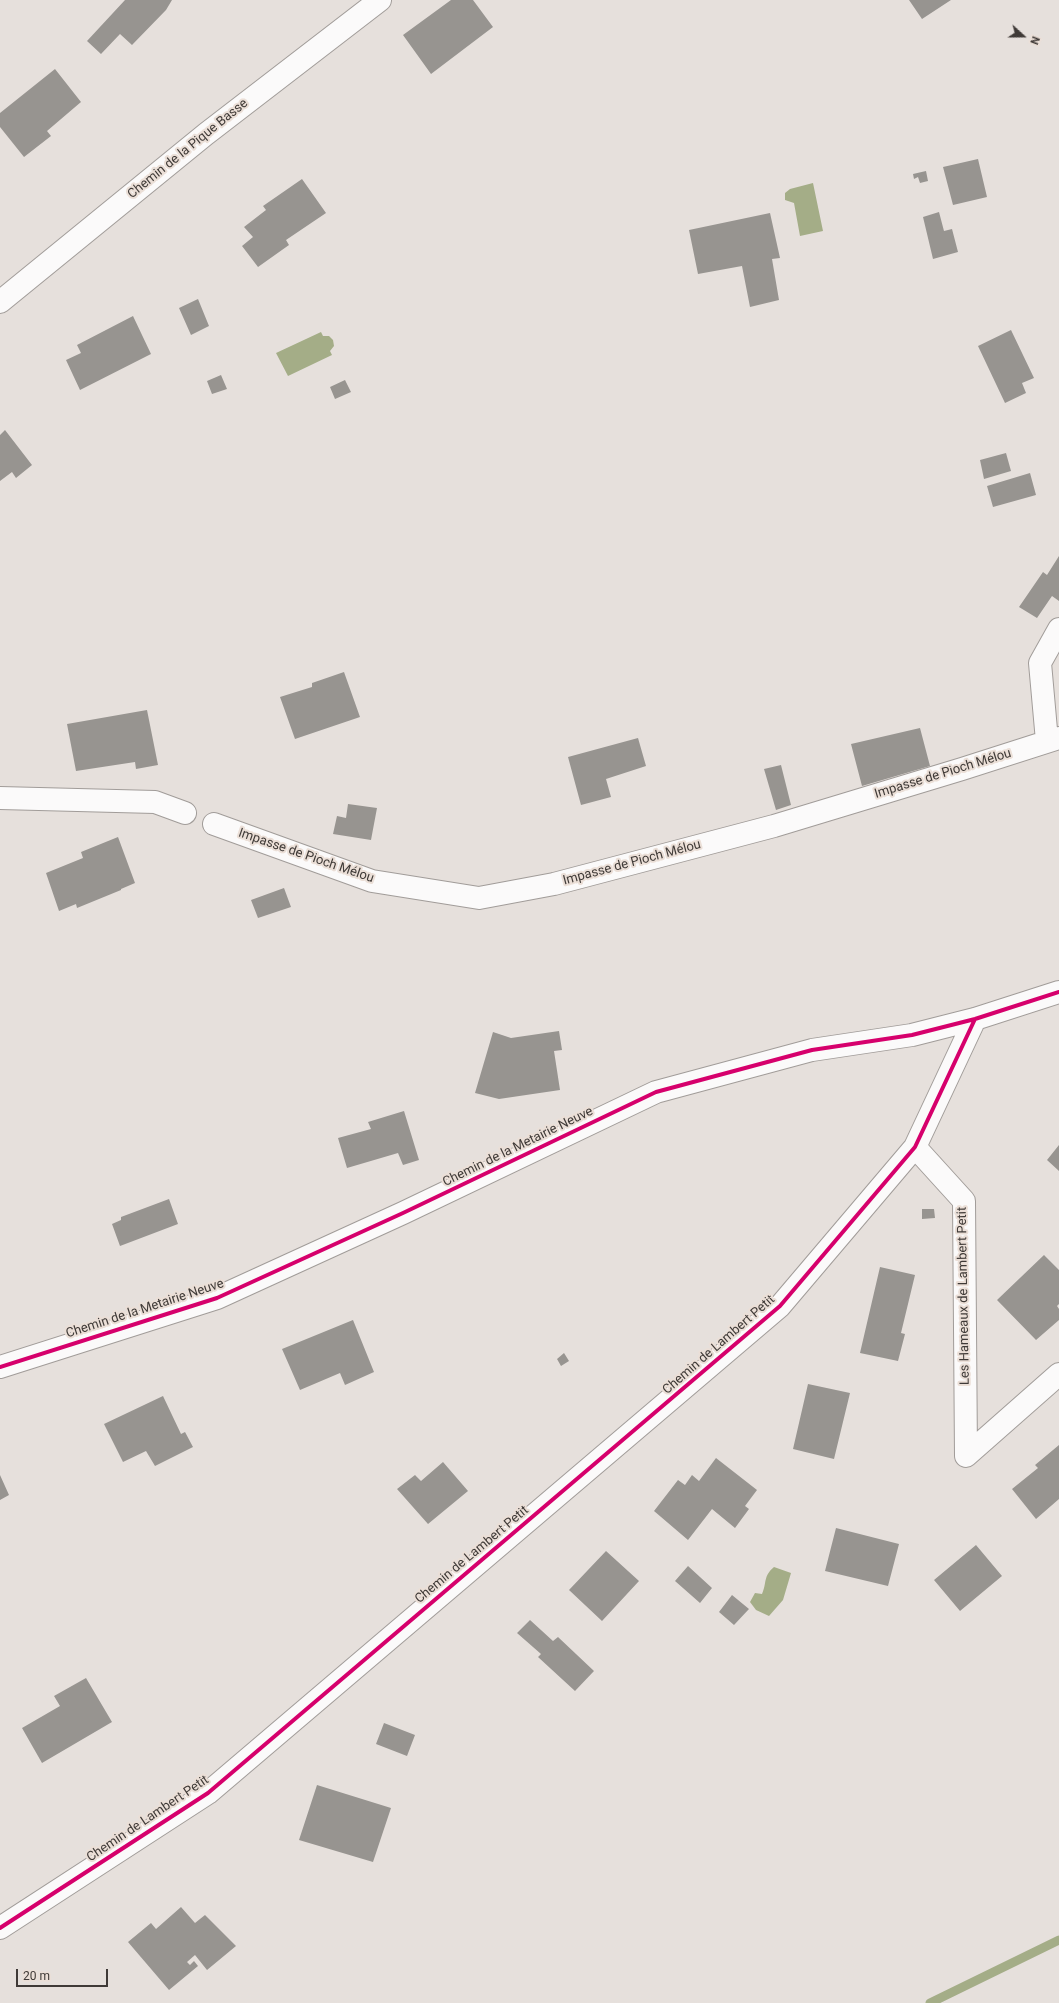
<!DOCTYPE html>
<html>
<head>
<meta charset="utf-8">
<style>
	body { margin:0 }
	#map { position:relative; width:1059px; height:2003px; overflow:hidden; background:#e6e0dc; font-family:Roboto,sans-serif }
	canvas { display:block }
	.north { position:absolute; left:1003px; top:16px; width:40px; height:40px; -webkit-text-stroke:3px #ebdfd7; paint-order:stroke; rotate:111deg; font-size:11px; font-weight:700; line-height:16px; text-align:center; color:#3f3a37 }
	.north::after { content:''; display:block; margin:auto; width:14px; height:18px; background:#3f3a37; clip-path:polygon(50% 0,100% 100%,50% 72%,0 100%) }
	.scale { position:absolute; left:16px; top:1969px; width:92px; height:18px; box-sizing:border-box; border:2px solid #3f3a37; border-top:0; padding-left:5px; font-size:12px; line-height:14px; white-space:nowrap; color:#3f3a37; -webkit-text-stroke:3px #ebdfd7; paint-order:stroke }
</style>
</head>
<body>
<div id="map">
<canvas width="1059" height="2003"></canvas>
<div class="north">N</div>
<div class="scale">20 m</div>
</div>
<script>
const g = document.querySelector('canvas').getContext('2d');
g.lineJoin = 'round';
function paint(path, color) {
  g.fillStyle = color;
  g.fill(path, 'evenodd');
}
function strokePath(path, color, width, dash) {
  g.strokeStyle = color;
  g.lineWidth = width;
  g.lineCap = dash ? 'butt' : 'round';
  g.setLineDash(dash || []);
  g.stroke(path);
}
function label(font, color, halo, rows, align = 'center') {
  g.font = font + ' Roboto,sans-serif';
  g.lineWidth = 4;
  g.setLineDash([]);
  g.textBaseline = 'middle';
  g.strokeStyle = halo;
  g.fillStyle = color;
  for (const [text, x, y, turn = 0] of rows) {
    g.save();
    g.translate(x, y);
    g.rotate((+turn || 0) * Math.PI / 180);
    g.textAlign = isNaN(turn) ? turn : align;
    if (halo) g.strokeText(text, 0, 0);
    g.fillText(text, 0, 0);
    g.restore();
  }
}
paint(new Path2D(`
	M813 183 823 231 800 236 794 203 785 200V193L790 189Z
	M321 332 323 336H329L333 340 334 346 330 351 332 355 288 376 276 353Z
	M774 1567 791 1573 783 1600 769 1616 756 1610 750 1602 755 1593 762 1594C767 1583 763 1576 774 1567Z`), '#a4ad87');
strokePath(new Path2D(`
	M930 2003 1059 1940`), '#a4ad87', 9);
paint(new Path2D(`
	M125 0H172L166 10 132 45 120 34 101 54 87 41Z
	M451 0H473L493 27 431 74 403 35Z
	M909 0H951L922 19Z
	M55 69 81 102 47 131 51 136 24 157 0 127V113Z
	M978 159 987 197 953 205 943 167Z
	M926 171 928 181 920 183 918 177 914 179 913 174Z
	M302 179 326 213 286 240 289 245 258 267 242 246 253 237 244 227 266 210 263 206Z
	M939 212 944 231 952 229 958 252 933 259 923 217Z
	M770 213 780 258 772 259 779 300 750 307 742 266 698 274 689 230Z
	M198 299 209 326 191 335 179 308Z
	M133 316 151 354 80 390 66 360 81 353 77 345Z
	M1011 330 1034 378 1022 383 1026 393 1005 403 978 346Z
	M221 375 227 389 212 394 207 381Z
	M345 380 351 392 335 399 330 387Z
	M5 430 32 465 16 478 12 472 0 481V435Z
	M1006 453 1011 471 984 479 980 460Z
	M1030 473 1036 495 993 507 987 486Z
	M1059 556V601L1052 596 1037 618 1019 607 1043 572 1047 575Z
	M344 672 360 717 295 739 280 697 312 687V683Z
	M147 710 158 765 136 769 135 762 76 771 67 724Z
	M920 728 930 766 862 786 851 744Z
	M638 738 646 766 606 779 611 797 581 805 568 757Z
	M781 765 791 805 776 810 764 769Z
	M348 804 377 808 371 840 333 834 337 816 346 818Z
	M118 837 135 883 121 889V890L77 908 76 904 59 911 46 873 83 858 81 852Z
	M284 888 291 907 258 918 251 900Z
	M559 1031 562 1050 554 1051 560 1090 499 1099 475 1093 493 1032 511 1038Z
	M404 1111 419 1160 403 1165 398 1153 347 1168 338 1138 371 1129 368 1122Z
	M1059 1145V1171L1047 1160Z
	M169 1199 178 1224 120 1246 112 1224 121 1220V1217Z
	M922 1209H934L935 1218 922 1219Z
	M1044 1255 1059 1270V1304L1057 1306 1059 1309V1320L1036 1340 997 1300Z
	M880 1267 915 1275 901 1333 905 1334 898 1361 860 1353Z
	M353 1320 374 1372 345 1385 340 1373 300 1390 282 1349Z
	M564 1353 569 1361 561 1366 557 1359Z
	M808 1384 850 1393 834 1459 793 1449Z
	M163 1396 181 1434 185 1432 193 1447 155 1466 146 1451 123 1462 104 1424Z
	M1059 1445V1499L1036 1519 1012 1489 1038 1468 1035 1465Z
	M716 1458 757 1490 745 1506 749 1509 735 1528 712 1509 688 1540 654 1511 678 1480 685 1485 692 1475 699 1481Z
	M443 1462 468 1491 428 1524 397 1489 415 1475 421 1481Z
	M0 1475 9 1495 0 1500Z
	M836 1528 899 1544 888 1586 825 1571Z
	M976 1545 1002 1576 960 1611 934 1580Z
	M606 1551 639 1581 602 1621 569 1590Z
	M688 1566 712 1588 700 1603 675 1581Z
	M732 1595 749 1609 734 1625 719 1612Z
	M530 1620 553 1641 558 1637 594 1671 575 1691 538 1657 541 1654 517 1633Z
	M86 1678 112 1722 42 1763 22 1728 60 1706 54 1696Z
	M384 1723 415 1735 407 1756 376 1744Z
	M317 1785 391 1808 373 1862 299 1840Z
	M181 1907 195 1923 205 1915 236 1946 207 1970 195 1955 187 1962 190 1965 194 1961 198 1966 169 1990 128 1942 151 1923 156 1929Z`), '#979490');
const minor = new Path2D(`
	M0 302 206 134 380 0
	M1047 741 1040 663 1059 629
	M0 798 155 802 185 813
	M214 824 372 881 479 898 554 884 774 826 962 769 1059 738
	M915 1147 964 1201 966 1456 1059 1374
	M0 1367 217 1298 403 1213 656 1092 812 1050 912 1035 975 1019 1059 992
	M0 1928 208 1793 780 1306 915 1147 975 1019`);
strokePath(minor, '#a19c99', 24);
strokePath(minor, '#fbfafa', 22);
strokePath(new Path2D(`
	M0 1367 217 1298 403 1213 656 1092 812 1050 912 1035 975 1019 1059 992
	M0 1928 208 1793 780 1306 915 1147 975 1019`), '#d6006c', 4);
label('13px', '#3f3a37', '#ebdfd7', [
	["Chemin de la Pique Basse",188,149,-39],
	["Impasse de Pioch Mélou",943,774,-17],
	["Impasse de Pioch Mélou",306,856,19],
	["Impasse de Pioch Mélou",632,863,-15],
	["Chemin de la Metairie Neuve",518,1147,-26],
	["Les Hameaux de Lambert Petit",964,1296,-91],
	["Chemin de la Metairie Neuve",145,1309,-18],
	["Chemin de Lambert Petit",719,1345,-41],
	["Chemin de Lambert Petit",472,1555,-40],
	["Chemin de Lambert Petit",148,1819,-34]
]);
</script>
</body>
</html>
